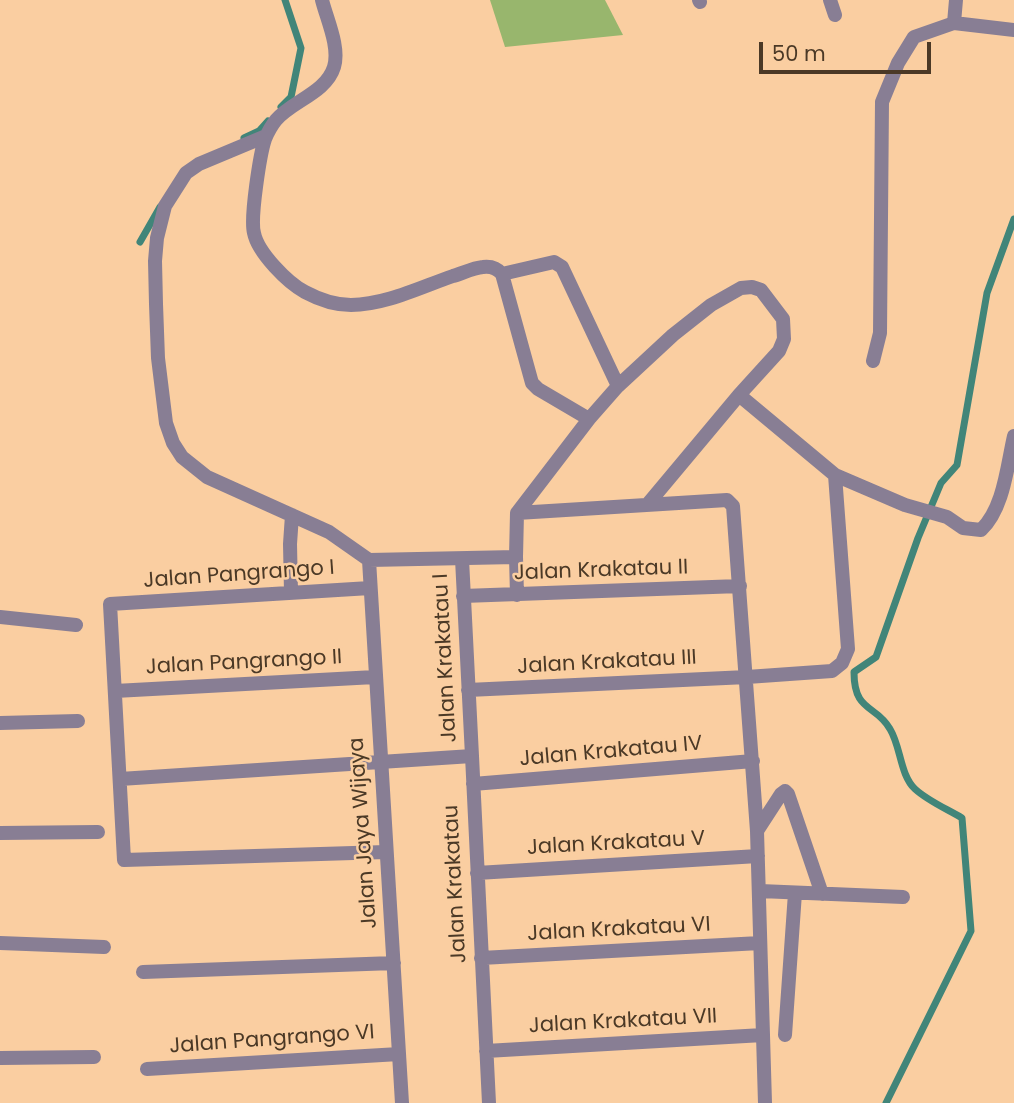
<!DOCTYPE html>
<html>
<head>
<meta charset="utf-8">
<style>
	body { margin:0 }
	#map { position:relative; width:1014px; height:1103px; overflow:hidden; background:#facea1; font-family:Poppins,sans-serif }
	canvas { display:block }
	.scale { position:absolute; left:759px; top:42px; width:172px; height:32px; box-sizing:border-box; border:4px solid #4b3926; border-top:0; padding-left:9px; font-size:21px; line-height:24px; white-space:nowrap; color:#4b3926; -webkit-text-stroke:5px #facea1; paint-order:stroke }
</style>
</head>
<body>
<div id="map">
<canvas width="1014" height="1103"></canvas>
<div class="scale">50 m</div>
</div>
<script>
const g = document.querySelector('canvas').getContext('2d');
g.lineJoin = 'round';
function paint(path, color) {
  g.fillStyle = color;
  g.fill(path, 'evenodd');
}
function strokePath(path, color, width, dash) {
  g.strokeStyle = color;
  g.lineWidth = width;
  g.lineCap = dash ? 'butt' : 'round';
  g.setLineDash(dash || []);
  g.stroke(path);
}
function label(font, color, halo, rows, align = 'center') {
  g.font = font + ' Poppins,sans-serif';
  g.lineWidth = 5;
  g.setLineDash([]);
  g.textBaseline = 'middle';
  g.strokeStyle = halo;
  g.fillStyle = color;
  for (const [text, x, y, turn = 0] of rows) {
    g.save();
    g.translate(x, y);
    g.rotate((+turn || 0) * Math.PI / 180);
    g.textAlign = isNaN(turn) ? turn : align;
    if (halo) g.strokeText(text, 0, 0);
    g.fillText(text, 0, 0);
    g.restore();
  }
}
paint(new Path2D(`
	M490 0H605L623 35 505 47Z`), '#98b66d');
strokePath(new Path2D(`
	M281 107 291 97 301 48 285 0
	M244 138 259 131 268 121
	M140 242 160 207
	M886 1103 971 931 962 818C947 809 928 801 915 789 900 775 901 747 890 729 876 704 854 713 854 672L876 657 918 538 941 483 957 465 987 293 1014 219`), '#418579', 7);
strokePath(new Path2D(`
	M322 0C327 20 340 47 334 67 326 93 292 101 276 120 272 125 268 132 265 139 260 154 250 218 254 233 258 253 288 283 305 292 318 299 336 305 351 305 385 305 421 287 453 276 463 273 473 268 483 267 491 266 497 268 502 274L532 383 538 389 589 419
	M699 0 700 2
	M830 0 835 15
	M954 23 956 0
	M266 136 199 164 186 173 165 206 157 238 155 261 156 304 158 358 166 423 173 443 182 457 207 477 329 532 369 560 516 557 517 513 589 419 618 386 673 335 711 305 741 288 752 287 761 290 783 319 784 339 779 351 739 395 647 505
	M502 274 554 262 562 267 618 386
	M873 361 880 333 882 102 898 63 914 37 954 23 1014 30
	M835 475 905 505 947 517 963 528 981 530C1004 508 1007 466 1014 436
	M517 513 727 500 733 506 757 831 765 1103
	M516 557 517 595
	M462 559 472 756
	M369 560 402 1103
	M370 588 110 604 124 860 386 852
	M291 592 290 544 292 515
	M463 596 740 586
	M0 617 76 625
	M468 690 747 677 832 671 842 663 848 649 835 475 739 395
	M115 691 375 677
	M0 723 78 721
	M120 779 472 756 489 1103
	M473 784 753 761
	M757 831 781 794 785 791 788 794 822 894
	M0 833 98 832
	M477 873 758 856
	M760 891 903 897
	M0 943 104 947
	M481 958 760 943
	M143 972 394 963
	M785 1035 795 893
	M486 1051 763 1035
	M0 1058 94 1057
	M147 1069 399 1054`), '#887e94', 14);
label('21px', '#4b3926', '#facea1', [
	["Jalan Krakatau II",601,571,-2],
	["Jalan Pangrango I",239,575,-4],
	["Jalan Krakatau I",446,658,-93],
	["Jalan Pangrango II",244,663,-3],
	["Jalan Krakatau III",607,663,-3],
	["Jalan Krakatau IV",611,752,-5],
	["Jalan Jaya Wijaya",364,833,-94],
	["Jalan Krakatau V",616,844,-3],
	["Jalan Krakatau",456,884,-93],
	["Jalan Krakatau VI",619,930,-3],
	["Jalan Krakatau VII",623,1022,-3],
	["Jalan Pangrango VI",272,1040,-4]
]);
</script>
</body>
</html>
